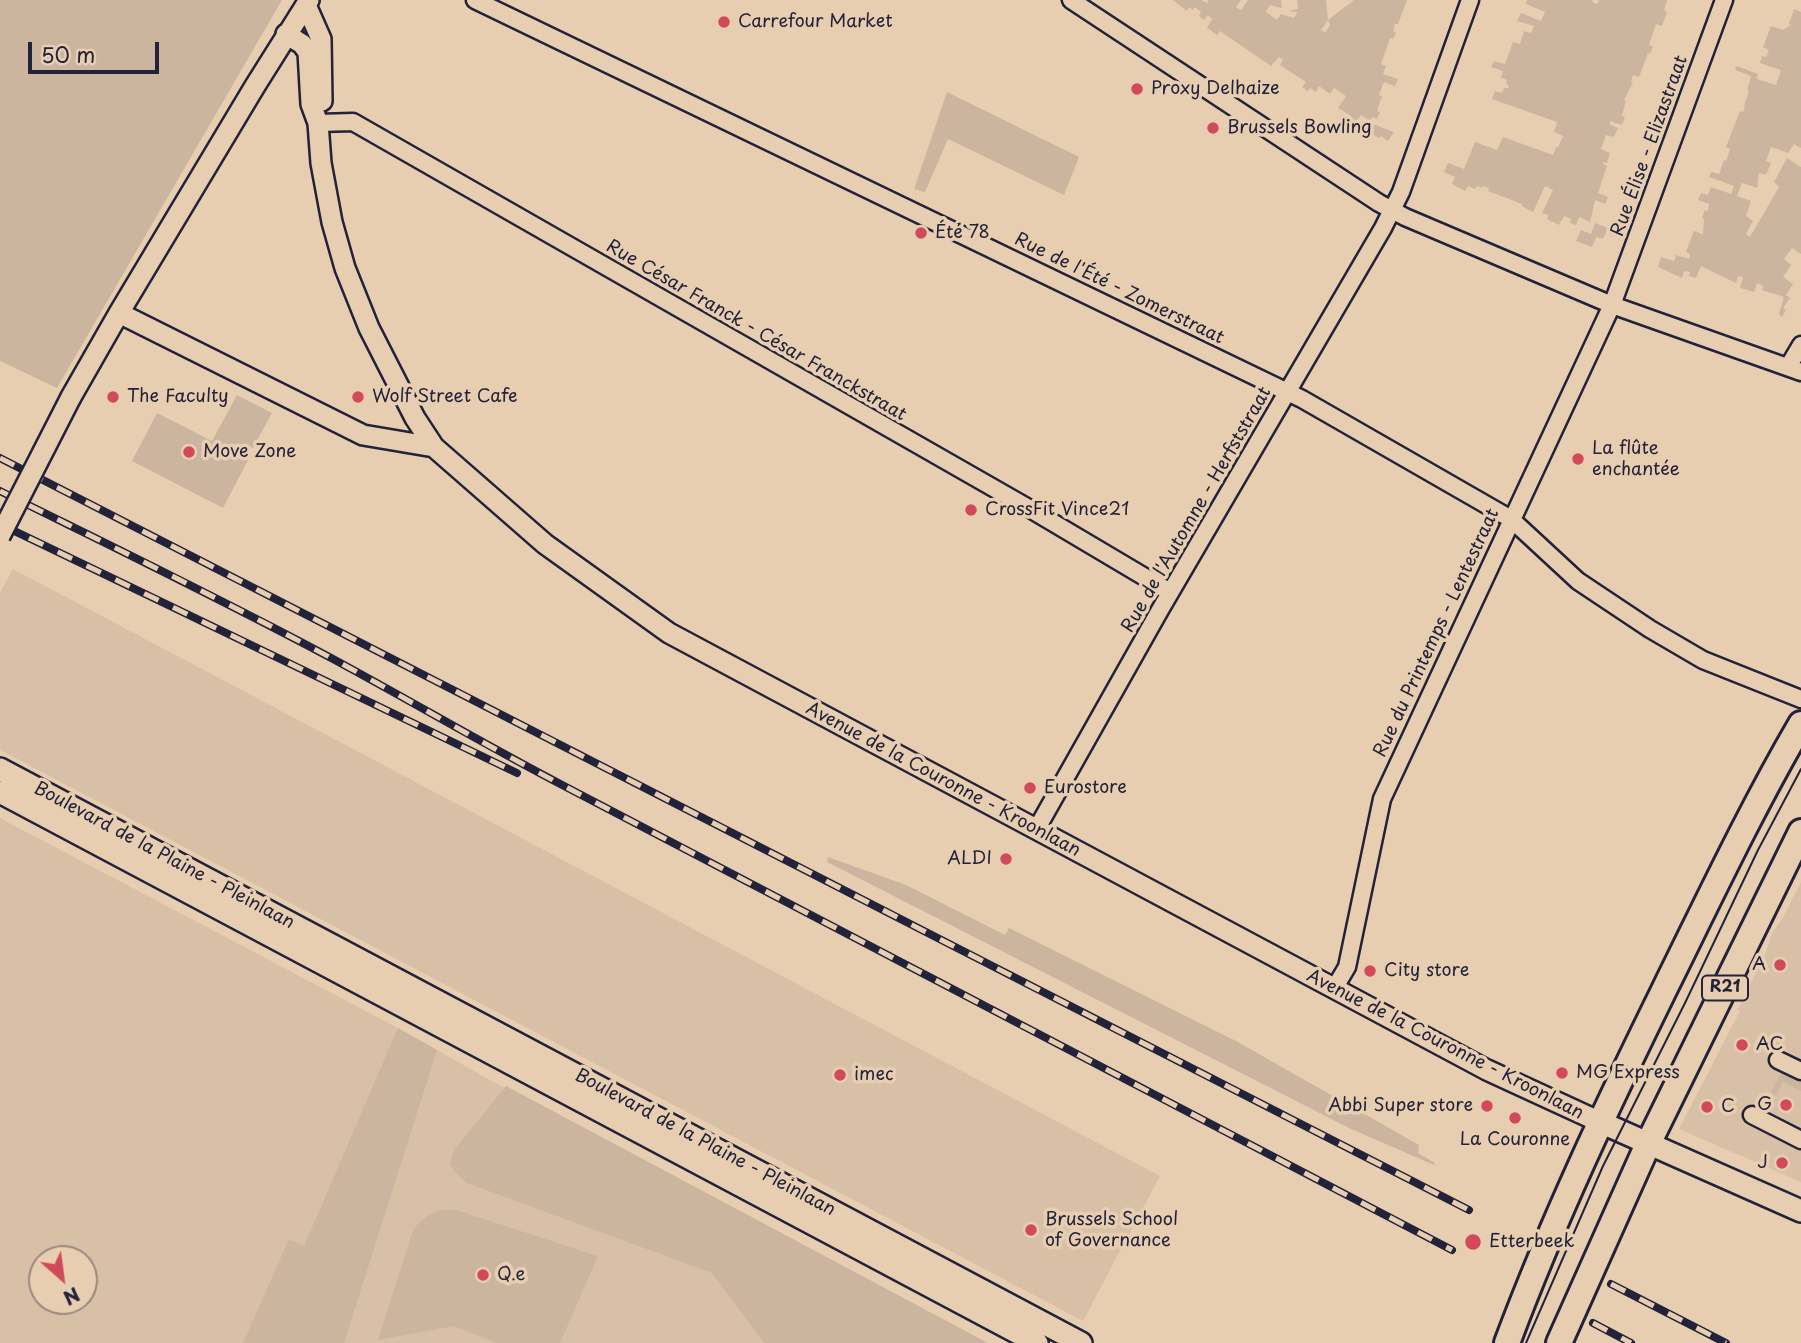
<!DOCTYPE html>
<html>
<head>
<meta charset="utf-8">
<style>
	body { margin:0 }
	#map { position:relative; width:1801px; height:1343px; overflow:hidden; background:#e8ceb0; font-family:"Playpen Sans",sans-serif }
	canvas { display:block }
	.north { position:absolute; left:28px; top:1245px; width:70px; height:70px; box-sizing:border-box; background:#e8ceb0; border:2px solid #998981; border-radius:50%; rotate:152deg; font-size:19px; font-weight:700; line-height:28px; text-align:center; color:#22223b }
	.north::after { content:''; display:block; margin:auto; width:24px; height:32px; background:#d1495b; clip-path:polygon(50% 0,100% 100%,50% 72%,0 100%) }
	.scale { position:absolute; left:28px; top:42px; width:131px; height:32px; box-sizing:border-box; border:4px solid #22223b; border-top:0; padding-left:9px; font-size:21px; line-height:24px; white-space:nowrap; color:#22223b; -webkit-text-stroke:5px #e8ceb0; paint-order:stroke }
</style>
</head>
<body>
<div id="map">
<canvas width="1801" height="1343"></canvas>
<div class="north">N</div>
<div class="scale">50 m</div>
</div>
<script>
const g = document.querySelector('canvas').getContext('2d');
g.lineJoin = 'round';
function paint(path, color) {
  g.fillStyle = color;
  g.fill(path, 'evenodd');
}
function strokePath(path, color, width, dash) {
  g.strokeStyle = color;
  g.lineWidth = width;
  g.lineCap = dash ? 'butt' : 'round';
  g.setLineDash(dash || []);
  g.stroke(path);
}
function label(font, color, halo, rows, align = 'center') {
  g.font = font + ' "Playpen Sans",sans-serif';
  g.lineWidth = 7;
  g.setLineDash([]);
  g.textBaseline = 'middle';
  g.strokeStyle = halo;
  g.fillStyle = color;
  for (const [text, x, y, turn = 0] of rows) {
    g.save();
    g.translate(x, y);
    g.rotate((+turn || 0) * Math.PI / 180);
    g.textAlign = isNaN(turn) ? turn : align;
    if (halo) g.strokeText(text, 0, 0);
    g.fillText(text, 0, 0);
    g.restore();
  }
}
paint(new Path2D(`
	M13 569 1160 1176 1083 1321 0 750V593Z
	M0 818 398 1028 490 1080 986 1343H0ZM42 1259H84V1301H42Z
	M1801 882V1182L1679 1129 1740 1011 1738 1009 1766 952 1772 933 1784 916Z`), '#d8c0a7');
paint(new Path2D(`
	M0 0H282L57 388 0 361Z
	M1173 0H1201L1207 3 1209 0H1241L1236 7 1241 10 1248 0H1281L1282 8 1270 5 1266 12 1277 20 1281 14 1294 18 1297 12 1288 11 1298 9 1297 0H1326L1328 20 1321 30 1325 33 1330 25 1328 20 1354 0H1407L1398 24H1395L1393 31 1396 33 1393 39 1390 38 1381 64 1386 66 1383 74 1398 79 1395 86 1384 82 1379 95 1382 96 1377 111 1380 112 1377 119 1372 117 1370 123 1394 132 1388 141 1381 136 1379 138 1362 128 1367 119 1361 115 1352 128 1346 124 1351 116 1338 108 1346 96 1334 88 1330 94 1319 86 1316 92 1310 88 1308 91 1302 87 1306 82 1280 65 1283 60 1279 57 1271 66 1220 31 1217 35 1207 28 1212 19 1208 15 1204 20 1199 16 1201 12 1195 7 1193 10 1189 7 1187 11Z
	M1527 0H1593L1592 2 1597 4 1599 0H1667L1664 10 1667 12 1662 26 1656 24 1649 45 1653 47 1650 54 1648 53 1639 77 1633 75 1631 81 1633 82 1624 100 1626 101 1622 116 1625 117 1622 125 1610 121V125L1618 128 1614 137 1606 135 1601 149 1610 153 1607 163 1603 162V164L1607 166 1598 193 1608 197 1605 204 1595 200 1590 222 1579 217 1576 225 1570 223 1571 219 1564 216 1559 225 1547 219 1548 215 1542 213 1553 190 1545 186 1533 212 1522 206V204L1488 191 1489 188 1483 186 1482 188 1477 186 1475 189 1468 186 1465 191 1452 184 1455 177 1444 172 1448 163 1464 169 1475 142 1497 150 1503 137 1553 155 1556 147H1558L1563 136 1554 132 1557 122 1492 99 1495 91 1502 93 1504 88H1508L1509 86 1506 84 1507 80 1501 78 1503 71 1491 67 1494 61 1505 64 1513 42 1520 44 1524 31 1531 33 1534 26 1517 21 1521 13 1541 21 1545 12 1526 4Z
	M1794 9 1801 12V148L1794 144 1788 153 1771 147 1766 161 1771 163 1766 175 1759 173 1757 188 1742 183 1737 196 1751 201 1746 216 1753 221 1746 234 1750 237 1779 187 1774 182 1787 158 1801 167V254L1792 248 1784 259 1791 265 1783 277 1793 284 1786 295 1790 298 1783 308 1786 310 1782 317 1779 314 1784 297 1762 290 1763 286 1757 283 1754 292 1740 288 1743 277 1738 276 1736 283 1701 266 1696 278 1689 276 1690 272 1684 271 1682 278 1658 267 1661 257 1674 261 1676 255 1689 259 1690 254 1686 252 1694 231 1703 234 1704 219 1702 218 1705 210 1708 211 1709 204 1698 200 1701 193 1708 195 1711 187 1731 194 1734 186 1709 177 1711 172 1719 174 1724 160 1726 161 1730 149 1726 147 1740 111 1743 112 1745 106 1744 105 1749 91 1747 90 1751 76 1735 70 1736 66 1758 74 1757 79 1776 85 1781 70 1760 63 1762 56 1766 57 1769 50 1763 47 1771 26 1783 30 1791 25 1789 24Z
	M947 92 1079 157 1064 195 948 139 925 192 914 189Z
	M1595 223 1608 228 1603 239 1596 237 1592 247 1576 241 1581 230 1591 234Z
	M237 395 272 413 253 448 246 445 240 455 248 460 223 508 132 461 157 413 212 441Z
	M828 857 906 885 1005 935 1009 928 1236 1041 1419 1145 1418 1153 1435 1163 1434 1165 1349 1128 827 862Z
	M398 1028 437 1050 344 1343H243L289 1239 304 1246Z
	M1786 1070 1801 1077V1091L1783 1082 1776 1095 1771 1092 1781 1073Z
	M506 1086 988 1343H764L712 1273 467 1183 456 1173 450 1164 454 1150Z
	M440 1210H456L598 1256 560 1343H497L454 1326 378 1340 412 1233C418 1221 428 1215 440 1210Z`), '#cbb59f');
const minor = new Path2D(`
	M475 0 1302 399 1511 519 1578 581 1650 629 1703 660 1801 699
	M1071 0 1379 203 1405 217 1612 305 1801 372
	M318 123 353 122 1025 506 1170 592
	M1788 367 1801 345
	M1036 830 1160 610 1383 228 1401 192 1470 0
	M1334 989 1347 967 1382 799 1612 305 1724 0
	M1778 1060 1801 1071
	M1752 1115 1801 1140`);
const tertiary = new Path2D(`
	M306 5 321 39 322 101
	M286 34 302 44 308 52 311 104 318 123 321 163 332 222 345 268 369 328 415 418 434 447 545 544 669 633 1487 1070 1600 1122
	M119 313 363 435 434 447
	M71 397 119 313 255 86 309 0`);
const secondary = new Path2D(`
	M0 769 1081 1343
	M0 792 1037 1343
	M1600 1122 1801 1211`);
const primary = new Path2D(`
	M1507 1343C1553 1220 1609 1102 1667 984 1710 897 1752 808 1801 724
	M1559 1343 1648 1144 1801 832`);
strokePath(minor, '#22223b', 21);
strokePath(tertiary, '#22223b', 24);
strokePath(secondary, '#22223b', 26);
strokePath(primary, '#22223b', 30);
strokePath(minor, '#e8ceb0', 16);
strokePath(tertiary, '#e8ceb0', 19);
strokePath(secondary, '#e8ceb0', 21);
strokePath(primary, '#e8ceb0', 24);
strokePath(new Path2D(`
	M1526 1343 1603 1166 1685 1003 1758 850 1801 769`), '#22223b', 2);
const rail = new Path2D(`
	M0 458 1469 1210
	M0 491C111 546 223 600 333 659 411 701 487 746 566 787L1452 1250
	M0 524 517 773
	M1611 1284 1726 1343
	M1593 1323 1631 1343`);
strokePath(rail, '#22223b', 8);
strokePath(rail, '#e8ceb0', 5, [16]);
const tertiaryBridge = new Path2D(`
	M0 536 71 397`);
strokePath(tertiaryBridge, '#22223b', 24, []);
strokePath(tertiaryBridge, '#e8ceb0', 19);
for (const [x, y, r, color] of [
	[724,22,7,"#d1495b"],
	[1137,89,7,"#d1495b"],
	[1213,128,7,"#d1495b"],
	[921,233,7,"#d1495b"],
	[113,397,7,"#d1495b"],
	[358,397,7,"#d1495b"],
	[189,452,7,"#d1495b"],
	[1578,459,7,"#d1495b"],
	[971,510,7,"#d1495b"],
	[1030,788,7,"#d1495b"],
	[1006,859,7,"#d1495b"],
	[1780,965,7,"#d1495b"],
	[1370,971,7,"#d1495b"],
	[1742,1045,7,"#d1495b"],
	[1562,1073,7,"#d1495b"],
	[840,1075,7,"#d1495b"],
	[1786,1105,7,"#d1495b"],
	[1487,1106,7,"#d1495b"],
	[1707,1107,7,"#d1495b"],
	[1515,1118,7,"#d1495b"],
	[1782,1163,7,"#d1495b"],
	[1031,1230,7,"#d1495b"],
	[1473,1242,9,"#d1495b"],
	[483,1275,7,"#d1495b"]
]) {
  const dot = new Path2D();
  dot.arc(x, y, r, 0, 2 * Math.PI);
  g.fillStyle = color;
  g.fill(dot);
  strokePath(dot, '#e8ceb0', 2.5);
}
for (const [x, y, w] of [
	[1725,988,46]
]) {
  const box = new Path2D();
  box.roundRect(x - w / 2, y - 12.5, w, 25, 5);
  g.fillStyle = '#e8ceb0';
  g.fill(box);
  strokePath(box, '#22223b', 2);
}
label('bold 16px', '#22223b', null, [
	["R21",1725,988]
]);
label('18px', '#22223b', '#e8ceb0', [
	["Carrefour Market",738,22],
	["Proxy Delhaize",1151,89],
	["Brussels Bowling",1227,128],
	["Été 78",935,233],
	["The Faculty",127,397],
	["Wolf Street Cafe",372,397],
	["La flûte",1592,449],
	["enchantée",1592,470],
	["Move Zone",203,452],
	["CrossFit Vince21",985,510],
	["Eurostore",1044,788],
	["ALDI",992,859,"right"],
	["A",1766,965,"right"],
	["City store",1384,971],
	["AC",1756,1045],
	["MG Express",1576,1073],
	["imec",854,1075],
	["G",1772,1105,"right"],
	["Abbi Super store",1473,1106,"right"],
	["C",1721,1107],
	["La Couronne",1515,1140,"center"],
	["J",1768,1163,"right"],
	["Brussels School",1045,1220],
	["of Governance",1045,1241],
	["Etterbeek",1489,1242],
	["Q.e",497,1275]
], 'left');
label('18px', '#22223b', '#e8ceb0', [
	["Rue Élise - Elizastraat",1650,146,-70],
	["Rue de l'Été - Zomerstraat",1119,289,26],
	["Rue César Franck - César Franckstraat",756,331,30],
	["Rue de l'Automne - Herfststraat",1197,510,-60],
	["Rue du Printemps - Lentestraat",1437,633,-65],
	["Avenue de la Couronne - Kroonlaan",943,780,28],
	["Boulevard de la Plaine - Pleinlaan",164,856,28],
	["Avenue de la Couronne - Kroonlaan",1445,1045,27],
	["Boulevard de la Plaine - Pleinlaan",705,1143,28]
]);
</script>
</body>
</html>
